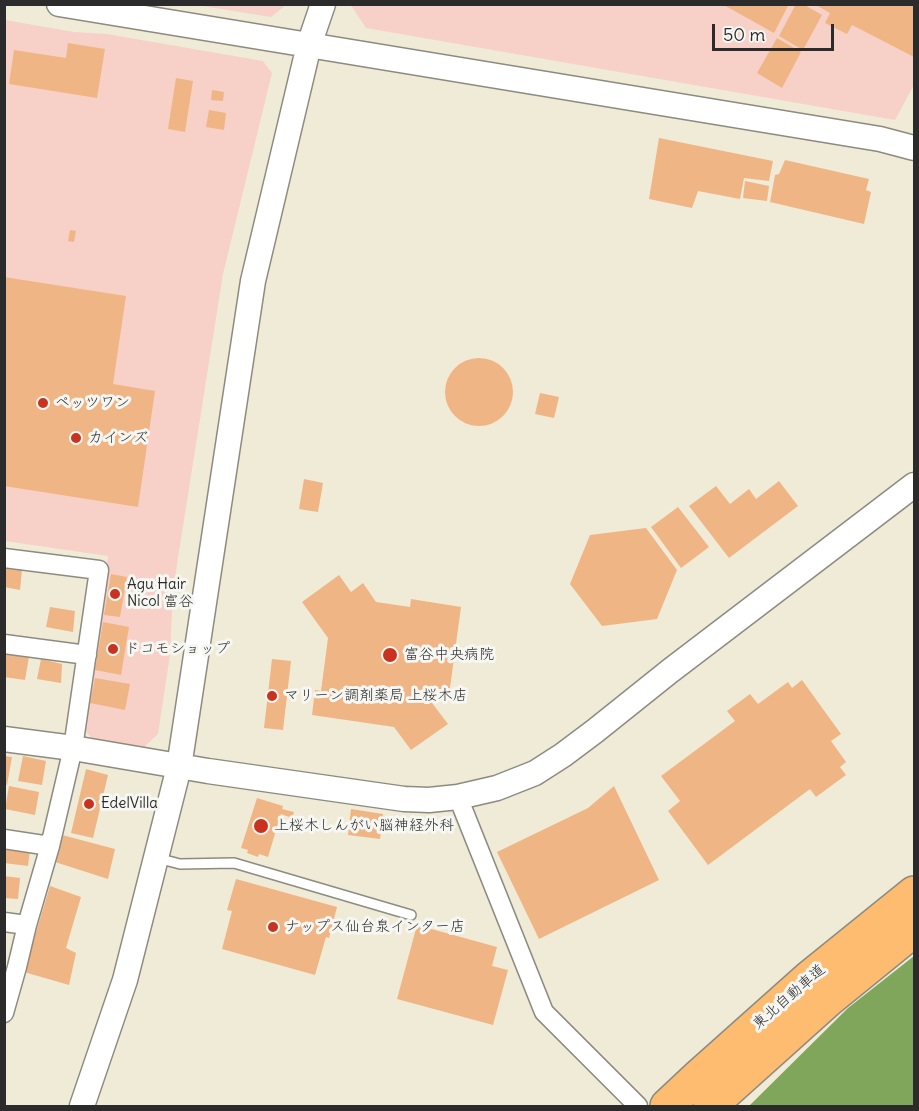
<!DOCTYPE html>
<html>
<head>
<meta charset="utf-8">
<style>
	body { margin:0 }
	#map { position:relative; width:919px; height:1111px; overflow:hidden; background:#efebd7; font-family:Delius,sans-serif }
	canvas { display:block }
	.frame { position:absolute; inset:0; border:6px solid #2b2b2b; pointer-events:none }
	.scale { position:absolute; left:712px; top:24px; width:122px; height:27px; box-sizing:border-box; border:3px solid #2b2b2b; border-top:0; padding-left:8px; font-size:18px; line-height:21px; white-space:nowrap; color:#2b2b2b; -webkit-text-stroke:4px #f6f6f2; paint-order:stroke }
</style>
</head>
<body>
<div id="map">
<canvas width="919" height="1111"></canvas>
<div class="frame"></div>
<div class="scale">50 m</div>
</div>
<script>
const g = document.querySelector('canvas').getContext('2d');
g.lineJoin = 'round';
function paint(path, color) {
  g.fillStyle = color;
  g.fill(path, 'evenodd');
}
function strokePath(path, color, width, dash) {
  g.strokeStyle = color;
  g.lineWidth = width;
  g.lineCap = dash ? 'butt' : 'round';
  g.setLineDash(dash || []);
  g.stroke(path);
}
function label(font, color, halo, rows, align = 'center') {
  g.font = font + ' Delius,"Klee One",sans-serif';
  g.lineWidth = 6;
  g.setLineDash([]);
  g.textBaseline = 'middle';
  g.strokeStyle = halo;
  g.fillStyle = color;
  for (const [text, x, y, turn = 0] of rows) {
    g.save();
    g.translate(x, y);
    g.rotate((+turn || 0) * Math.PI / 180);
    g.textAlign = isNaN(turn) ? turn : align;
    if (halo) g.strokeText(text, 0, 0);
    g.fillText(text, 0, 0);
    g.restore();
  }
}
paint(new Path2D(`
	M350 4 914 5V85L895 120 366 28Z
	M196 5H286L271 17Z
	M5 20 74 32 107 34 263 61 272 73 223 274 177 564 173 592 170 655 158 734 144 747 92 738 84 730 108 556 5 541Z`), '#f7d1c7');
paint(new Path2D(`
	M914 956V1106H749L848 1008Z`), '#80a65c');
paint(new Path2D(`
	M722 4H789L774 33Z
	M796 4H803L822 15 803 50 779 36Z
	M814 4H914V57L852 25 847 34 825 23 830 13Z
	M777 38 801 52 782 88 757 73Z
	M68 43 105 49 97 98 9 84 14 50 66 58Z
	M176 78 193 81 185 132 168 129Z
	M212 90 224 92 223 101 211 100Z
	M209 110 226 113 224 130 206 127Z
	M659 138 773 161 769 181 744 178 740 199 698 191 692 208 649 199Z
	M785 160 869 179 866 190 871 192 864 224 770 202 775 175 779 174Z
	M745 181 769 186 767 201 743 198Z
	M70 230 76 231 74 242 68 241Z
	M4 277 126 296 113 384 155 391 138 507 4 486Z
	M445 392a34 34 0 1 1 68 0a34 34 0 1 1-68 0Z
	M540 393 559 397 554 418 535 414Z
	M304 479 323 483 318 512 299 509Z
	M779 481 798 506 729 558 689 506 716 486 730 504 749 489 756 499Z
	M678 507 709 547 681 568 651 527Z
	M646 528 677 570 657 619 602 626 570 584 590 535Z
	M4 567 22 570 20 590 4 587Z
	M111 574 127 577 120 617 104 615Z
	M339 575 351 592 363 583 376 602 410 607 411 599 461 607 449 695 427 692 426 695 448 724 411 750 394 727 312 715 315 690 321 691 328 638 302 602Z
	M50 607 75 611 73 632 46 627Z
	M103 622 129 627 121 675 95 670Z
	M4 654 29 657 25 680 4 677Z
	M41 659 62 664 61 683 37 679Z
	M272 659 291 661 283 730 264 728Z
	M95 678 130 684 125 710 90 703Z
	M802 680 841 734 831 741 846 762 840 767 846 775 816 797 810 789 708 865 668 811 680 801 661 776 735 721 727 711 750 694 758 704 788 682 792 688Z
	M4 756 12 757 7 785 4 784Z
	M23 756 46 761 42 785 18 781Z
	M86 769 108 775 93 838 71 833Z
	M9 786 39 792 35 815 5 809Z
	M614 786 659 880 539 939 497 852 588 808Z
	M257 798 283 806 282 809 294 812 292 818 281 814 268 857 259 854 258 857 247 853 248 850 241 848Z
	M351 809 383 814 380 839 348 835Z
	M62 835 115 849 108 879 55 862Z
	M4 847 30 850 28 866 4 863Z
	M4 876 20 878 18 899 4 898Z
	M236 879 337 907 329 938 326 937 315 975 222 949 232 911 227 910Z
	M50 886 81 897 66 948 76 953 69 985 24 972Z
	M417 925 497 947 492 966 508 970 493 1025 397 999Z`), '#f0b584');
const service = new Path2D(`
	M157 858 180 864 234 863 411 915`);
const minor = new Path2D(`
	M4 558 99 570 73 748 50 846 27 925 17 967 4 1013
	M4 644 87 655
	M458 797 544 1012 638 1106
	M4 839 50 846
	M4 922 27 925`);
const tertiary = new Path2D(`
	M59 4 880 139 914 148
	M4 739 73 748 208 771 404 799 429 800 458 797 497 788 535 773 563 755 595 731 670 671 914 485
	M82 1106 125 980 179 767 253 281 309 45 323 4`);
const motorway = new Path2D(`
	M667 1106 699 1076 810 977 914 893
	M710 1106 828 1000 914 930`);
strokePath(service, '#8d8b81', 12);
strokePath(minor, '#8d8b81', 21);
strokePath(tertiary, '#8d8b81', 27);
strokePath(motorway, '#8d8b81', 36);
strokePath(service, '#fff', 9);
strokePath(minor, '#fff', 18);
strokePath(tertiary, '#fff', 24);
strokePath(motorway, '#fdbc70', 33);
for (const [x, y, r, color] of [
	[43,403,6,"#c8321e"],
	[76,438,6,"#c8321e"],
	[115,594,6,"#c8321e"],
	[113,649,6,"#c8321e"],
	[390,655,8,"#c8321e"],
	[272,696,6,"#c8321e"],
	[89,804,6,"#c8321e"],
	[261,826,8,"#c8321e"],
	[273,927,6,"#c8321e"]
]) {
  const dot = new Path2D();
  dot.arc(x, y, r, 0, 2 * Math.PI);
  g.fillStyle = color;
  g.fill(dot);
  strokePath(dot, '#f6f6f2', 2);
}
label('15px', '#2b2b2b', '#f6f6f2', [
	["ペッツワン",55,403],
	["カインズ",88,438],
	["Agu Hair",127,585],
	["Nicol 富谷",127,602],
	["ドコモショップ",125,649],
	["富谷中央病院",404,655],
	["マリーン調剤薬局 上桜木店",284,696],
	["EdelVilla",101,804],
	["上桜木しんがい脳神経外科",274,826],
	["ナップス仙台泉インター店",285,927]
], 'left');
label('15px', '#2b2b2b', '#f6f6f2', [
	["東北自動車道",789,997,-41]
]);
</script>
</body>
</html>
